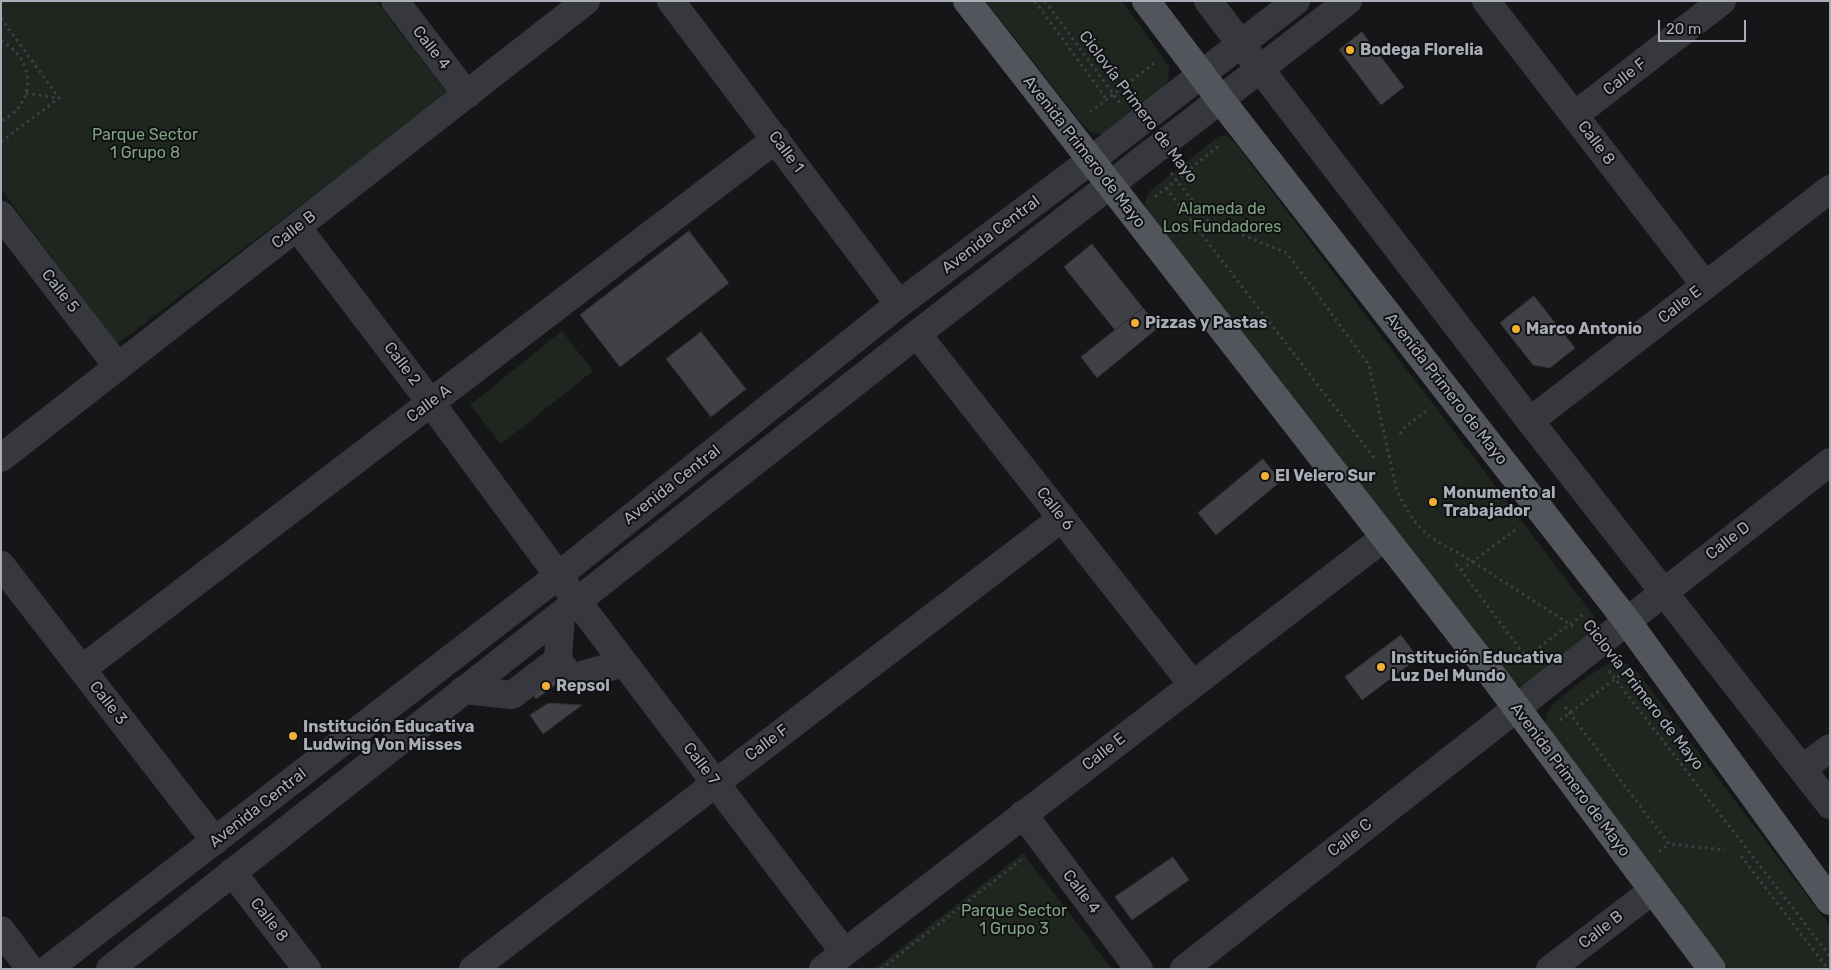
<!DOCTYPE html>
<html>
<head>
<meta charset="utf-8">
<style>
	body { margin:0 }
	#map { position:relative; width:1831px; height:970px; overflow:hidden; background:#161618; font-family:Rubik,sans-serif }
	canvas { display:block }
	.frame { position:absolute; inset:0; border:2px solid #a8adb8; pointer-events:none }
	.scale { position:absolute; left:1658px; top:20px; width:88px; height:22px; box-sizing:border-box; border:2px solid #a8adb8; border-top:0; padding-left:6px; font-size:15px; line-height:18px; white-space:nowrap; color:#a8adb8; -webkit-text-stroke:4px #111113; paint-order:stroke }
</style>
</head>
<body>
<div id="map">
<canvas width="1831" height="970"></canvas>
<div class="frame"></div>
<div class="scale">20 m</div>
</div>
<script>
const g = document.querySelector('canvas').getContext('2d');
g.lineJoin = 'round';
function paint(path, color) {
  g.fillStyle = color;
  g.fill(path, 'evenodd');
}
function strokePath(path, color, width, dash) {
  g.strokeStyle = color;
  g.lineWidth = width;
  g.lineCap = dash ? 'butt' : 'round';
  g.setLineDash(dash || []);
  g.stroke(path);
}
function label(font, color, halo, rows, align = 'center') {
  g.font = font + ' Rubik,sans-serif';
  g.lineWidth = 4;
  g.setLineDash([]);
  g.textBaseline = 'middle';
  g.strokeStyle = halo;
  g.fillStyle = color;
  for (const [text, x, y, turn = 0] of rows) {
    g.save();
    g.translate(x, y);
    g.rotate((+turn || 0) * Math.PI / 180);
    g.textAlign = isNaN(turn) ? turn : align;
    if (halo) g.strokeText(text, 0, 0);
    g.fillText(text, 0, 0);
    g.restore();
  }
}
paint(new Path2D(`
	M1 1H376L448 94 117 344 1 189Z
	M986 1H1122L1169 66 1168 81 1158 94 1102 134 1090 132 1079 120Z
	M1219 136H1227L1235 143 1594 616 1595 630 1525 686 1518 685 1508 680 1152 219 1144 204 1149 192Z
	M562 331 593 371 501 444 470 405Z
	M1611 662C1626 662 1629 663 1639 674L1830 926V969H1729L1548 737C1546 728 1544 718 1549 710 1556 698 1598 669 1611 662Z
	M1023 853 1112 969H874Z`), '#1e261f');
const building = new Path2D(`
	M1362 32 1404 87 1381 105 1339 50Z
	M689 231 729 283 620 367 580 315Z
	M1092 244 1143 308 1115 330 1064 267Z
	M1534 296 1575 348 1550 368 1533 365 1500 323Z
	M1143 308 1159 327 1097 378 1081 357Z
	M701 332 746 389 711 417 666 359Z
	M1263 459 1281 481 1216 535 1198 513Z
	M1401 635 1418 658 1362 700 1345 677Z
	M556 672 562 680 536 699 530 691Z
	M549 703 582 705 543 734 530 715Z
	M1173 857 1189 880 1132 920 1115 897Z`);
paint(building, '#404145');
strokePath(building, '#303034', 1);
strokePath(new Path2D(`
	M1035 1 1107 100
	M1045 1 1120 103
	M1 18 59 98 1 142
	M1 41C36 59 37 104 1 121
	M26 93 58 98
	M1090 112 1157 61
	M1171 173 1208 221 1287 253 1369 365 1396 487C1409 520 1425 538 1459 553L1574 627
	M1166 188 1375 459
	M1155 197 1220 145
	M1400 434 1405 427 1427 410
	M1456 564 1530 662
	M1461 570 1519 527
	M1518 663 1585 613
	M1609 671 1830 956
	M1565 707 1669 844 1725 850
	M1560 720 1627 670
	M1659 852 1669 844
	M1741 856 1828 969
	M881 969 1021 860`), '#3d3f44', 3, [2.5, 4]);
strokePath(new Path2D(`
	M395 1 467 95
	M671 1 899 304
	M1208 1 1530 421 1830 805
	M1486 1 1705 285
	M1575 115 1722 1
	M1 215 118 367
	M297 227 431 403 577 601 844 952
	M917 334 1192 684
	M1530 421 1830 189
	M1 458 586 1
	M1 565 215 841
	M558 660 571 678 624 663
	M82 669 776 139
	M463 690 512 695 558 660 561 614
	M1802 769 1830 748
	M1023 814 1139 969
	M232 872 307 969
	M1 930 30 969
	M48 969 559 575 899 304 1090 161 1296 1
	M110 969 917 334 1348 1
	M473 969 1062 518
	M823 969 1385 537
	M1184 969 1830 462
	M1550 969 1652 891`), '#37383d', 28);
strokePath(new Path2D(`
	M967 1 1495 679 1712 969
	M1146 1 1220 99 1627 621 1830 901`), '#53555c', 28);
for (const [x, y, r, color] of [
	[1350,50,5,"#f2b134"],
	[1135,323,5,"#f2b134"],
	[1516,329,5,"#f2b134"],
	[1265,476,5,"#f2b134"],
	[1433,502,5,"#f2b134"],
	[1381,667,5,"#f2b134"],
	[546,686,5,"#f2b134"],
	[293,736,5,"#f2b134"]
]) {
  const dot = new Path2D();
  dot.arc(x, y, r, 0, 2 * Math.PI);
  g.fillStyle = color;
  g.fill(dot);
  strokePath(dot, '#111113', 2);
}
label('16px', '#a8adb8', '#111113', [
	["Calle 4",431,48,52],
	["Calle F",1625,77,-38],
	["Ciclovía Primero de Mayo",1138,107,53],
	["Calle 8",1596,143,53],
	["Calle 1",786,152,53],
	["Avenida Primero de Mayo",1084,152,52],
	["Calle B",294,230,-38],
	["Avenida Central",991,235,-37],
	["Calle 5",60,291,52],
	["Calle E",1680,305,-38],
	["Calle 2",402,364,53],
	["Avenida Primero de Mayo",1446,389,52],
	["Calle A",429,404,-37],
	["Avenida Central",672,485,-38],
	["Calle 6",1055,509,52],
	["Calle D",1728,541,-38],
	["Ciclovía Primero de Mayo",1643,695,52],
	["Calle 3",108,703,52],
	["Calle F",767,743,-37],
	["Calle E",1104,752,-38],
	["Calle 7",701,764,53],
	["Avenida Primero de Mayo",1570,780,53],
	["Avenida Central",258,808,-38],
	["Calle C",1350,838,-38],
	["Calle 4",1081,892,53],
	["Calle 8",269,920,52],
	["Calle B",1601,930,-38]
]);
label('bold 16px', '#a8adb8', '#111113', [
	["Bodega Florelia",1360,50],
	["Pizzas y Pastas",1145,323],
	["Marco Antonio",1526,329],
	["El Velero Sur",1275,476],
	["Monumento al",1443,493],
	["Trabajador",1443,511],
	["Institución Educativa",1391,658],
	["Luz Del Mundo",1391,676],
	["Repsol",556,686],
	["Institución Educativa",303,727],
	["Ludwing Von Misses",303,745]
], 'left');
label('16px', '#7fa381', '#111113', [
	["Parque Sector",145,135],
	["1 Grupo 8",145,153],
	["Alameda de",1222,209],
	["Los Fundadores",1222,227],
	["Parque Sector",1014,911],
	["1 Grupo 3",1014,929]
]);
</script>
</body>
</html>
